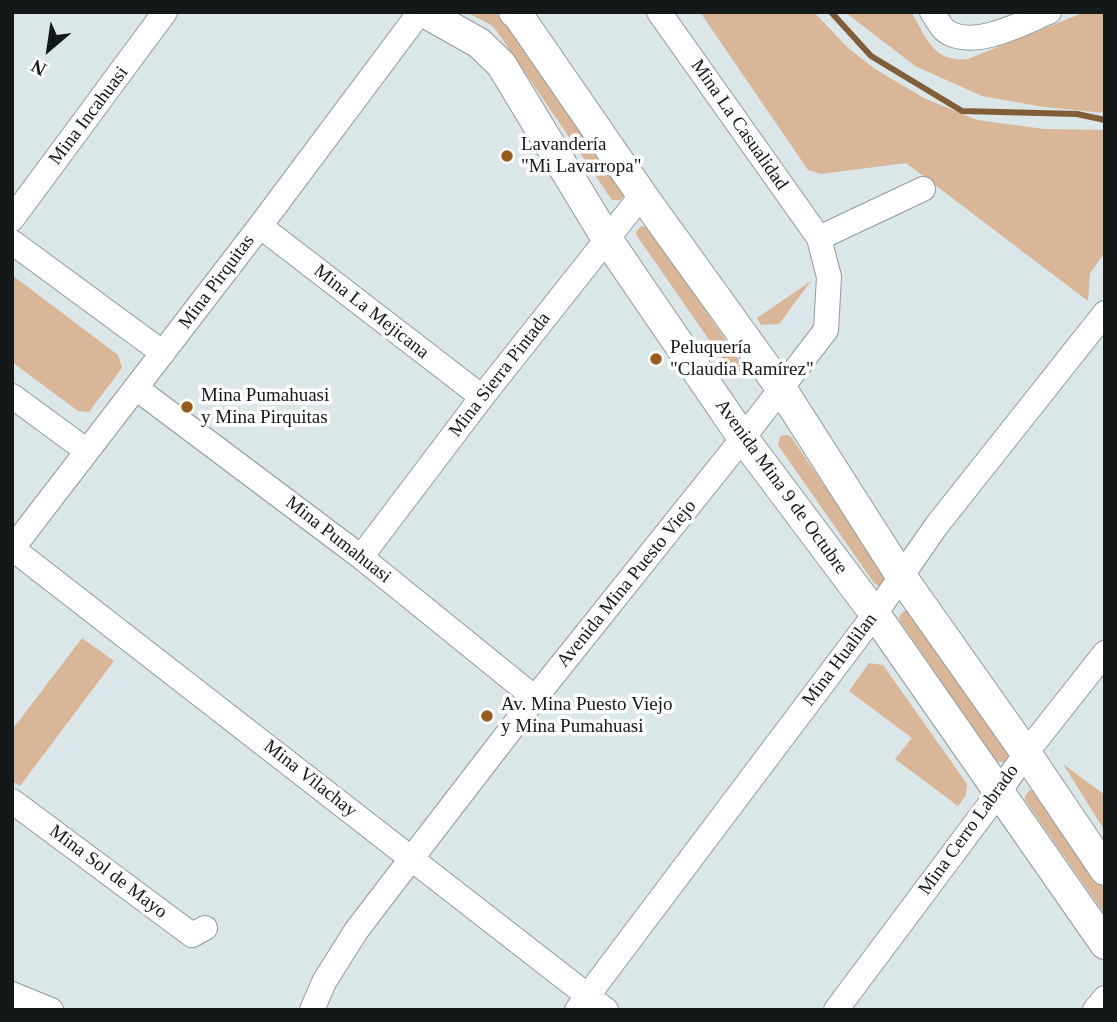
<!DOCTYPE html>
<html>
<head>
<meta charset="utf-8">
<style>
	body { margin:0 }
	#map { position:relative; width:1117px; height:1022px; overflow:hidden; background:#dae6e8; font-family:Georgia,serif }
	canvas { display:block }
	.frame { position:absolute; inset:0; border:14px solid #141819; pointer-events:none }
	.north { position:absolute; left:14px; top:14px; width:70px; height:70px; -webkit-text-stroke:5px #fff; paint-order:stroke; rotate:209deg; font-size:19px; font-weight:700; line-height:28px; text-align:center; color:#141819 }
	.north::after { content:''; display:block; margin:auto; width:24px; height:32px; background:#141819; clip-path:polygon(50% 0,100% 100%,50% 72%,0 100%) }
</style>
</head>
<body>
<div id="map">
<canvas width="1117" height="1022"></canvas>
<div class="frame"></div>
<div class="north">N</div>
</div>
<script>
const g = document.querySelector('canvas').getContext('2d');
g.lineJoin = 'round';
function paint(path, color) {
  g.fillStyle = color;
  g.fill(path, 'evenodd');
}
function strokePath(path, color, width, dash) {
  g.strokeStyle = color;
  g.lineWidth = width;
  g.lineCap = dash ? 'butt' : 'round';
  g.setLineDash(dash || []);
  g.stroke(path);
}
function label(font, color, halo, rows, align = 'center') {
  g.font = font + ' Georgia,serif';
  g.lineWidth = 7;
  g.setLineDash([]);
  g.textBaseline = 'middle';
  g.strokeStyle = halo;
  g.fillStyle = color;
  for (const [text, x, y, turn = 0] of rows) {
    g.save();
    g.translate(x, y);
    g.rotate((+turn || 0) * Math.PI / 180);
    g.textAlign = isNaN(turn) ? turn : align;
    if (halo) g.strokeText(text, 0, 0);
    g.fillText(text, 0, 0);
    g.restore();
  }
}
paint(new Path2D(`
	M466 12H494L506 20 623 193V197L620 200H612L610 197 496 30 491 25Z
	M700 12H814L848 48 875 69 924 98 977 120 1044 129 1105 130V252L1090 273 1088 301 906 163 821 174 808 170Z
	M845 12H911C927 38 933 63 968 59L1085 12H1105V113L1044 107 982 96 915 66Z
	M641 226 649 228 744 367 746 370 743 377H735L637 236 636 232Z
	M12 275 118 355 122 368 89 412 78 411 12 362Z
	M811 281 779 324 761 325 757 318Z
	M783 435H787L791 437 886 576 888 579 881 588 874 583 778 445 780 437Z
	M904 611H908L1007 752 1009 756 1005 762H998L995 759 900 621 899 617Z
	M82 638 114 661 20 786 12 781V730Z
	M869 663 883 665 967 784 966 795 958 806 895 759 912 738 849 691Z
	M1063 764 1105 795V824L1103 827 1105 831Z
	M1030 790 1037 792 1105 890V915L1025 800V796Z`), '#d9b697');
strokePath(new Path2D(`
	M831 12 871 56 962 111 1077 114 1105 120`), '#815d38', 6);
const minor = new Path2D(`
	M932 12C937 19 942 30 949 33 978 48 1022 23 1049 12
	M12 219 165 12
	M260 226 482 397
	M819 238 923 189
	M12 242 163 353
	M136 388 361 557 535 698
	M12 396 87 451
	M12 549 260 226 420 12
	M13 549 606 1010
	M361 557 482 397 642 195
	M12 801 192 935 205 928
	M12 994 51 1010
	M312 1010 324 982 356 931 388 889 535 698 743 438 826 330 829 277 819 238 659 12
	M577 1010 875 614 937 525 1105 313
	M836 1010 999 792 1026 753 1105 653
	M1095 1010 1105 998`);
const tertiary = new Path2D(`
	M424 12 479 43 501 64 607 239 743 438 875 614 1105 944
	M514 12 518 15 642 195 781 388 901 576 1026 753 1105 870`);
strokePath(minor, '#8f9a9c', 26);
strokePath(tertiary, '#8f9a9c', 32);
strokePath(minor, '#fff', 24);
strokePath(tertiary, '#fff', 30);
for (const [x, y, r, color] of [
	[507,156,7,"#985d1c"],
	[656,359,7,"#985d1c"],
	[187,407,7,"#985d1c"],
	[487,716,7,"#985d1c"]
]) {
  const dot = new Path2D();
  dot.arc(x, y, r, 0, 2 * Math.PI);
  g.fillStyle = color;
  g.fill(dot);
  strokePath(dot, '#fff', 2.5);
}
label('19px', '#141819', '#fff', [
	["Mina Incahuasi",89,116,-53],
	["Mina La Casualidad",739,125,55],
	["Mina Pirquitas",217,282,-53],
	["Mina La Mejicana",371,312,38],
	["Mina Sierra Pintada",500,375,-52],
	["Avenida Mina 9 de Octubre",781,487,54],
	["Mina Pumahuasi",338,540,38],
	["Avenida Mina Puesto Viejo",627,584,-51],
	["Mina Hualilan",840,660,-53],
	["Mina Vilachay",310,779,38],
	["Mina Cerro Labrado",969,830,-54],
	["Mina Sol de Mayo",108,872,37]
]);
label('19px', '#141819', '#fff', [
	["Lavandería",521,145],
	["\"Mi Lavarropa\"",521,167],
	["Peluquería",670,348],
	["\"Claudia Ramírez\"",670,370],
	["Mina Pumahuasi",201,396],
	["y Mina Pirquitas",201,418],
	["Av. Mina Puesto Viejo",501,705],
	["y Mina Pumahuasi",501,727]
], 'left');
</script>
</body>
</html>
